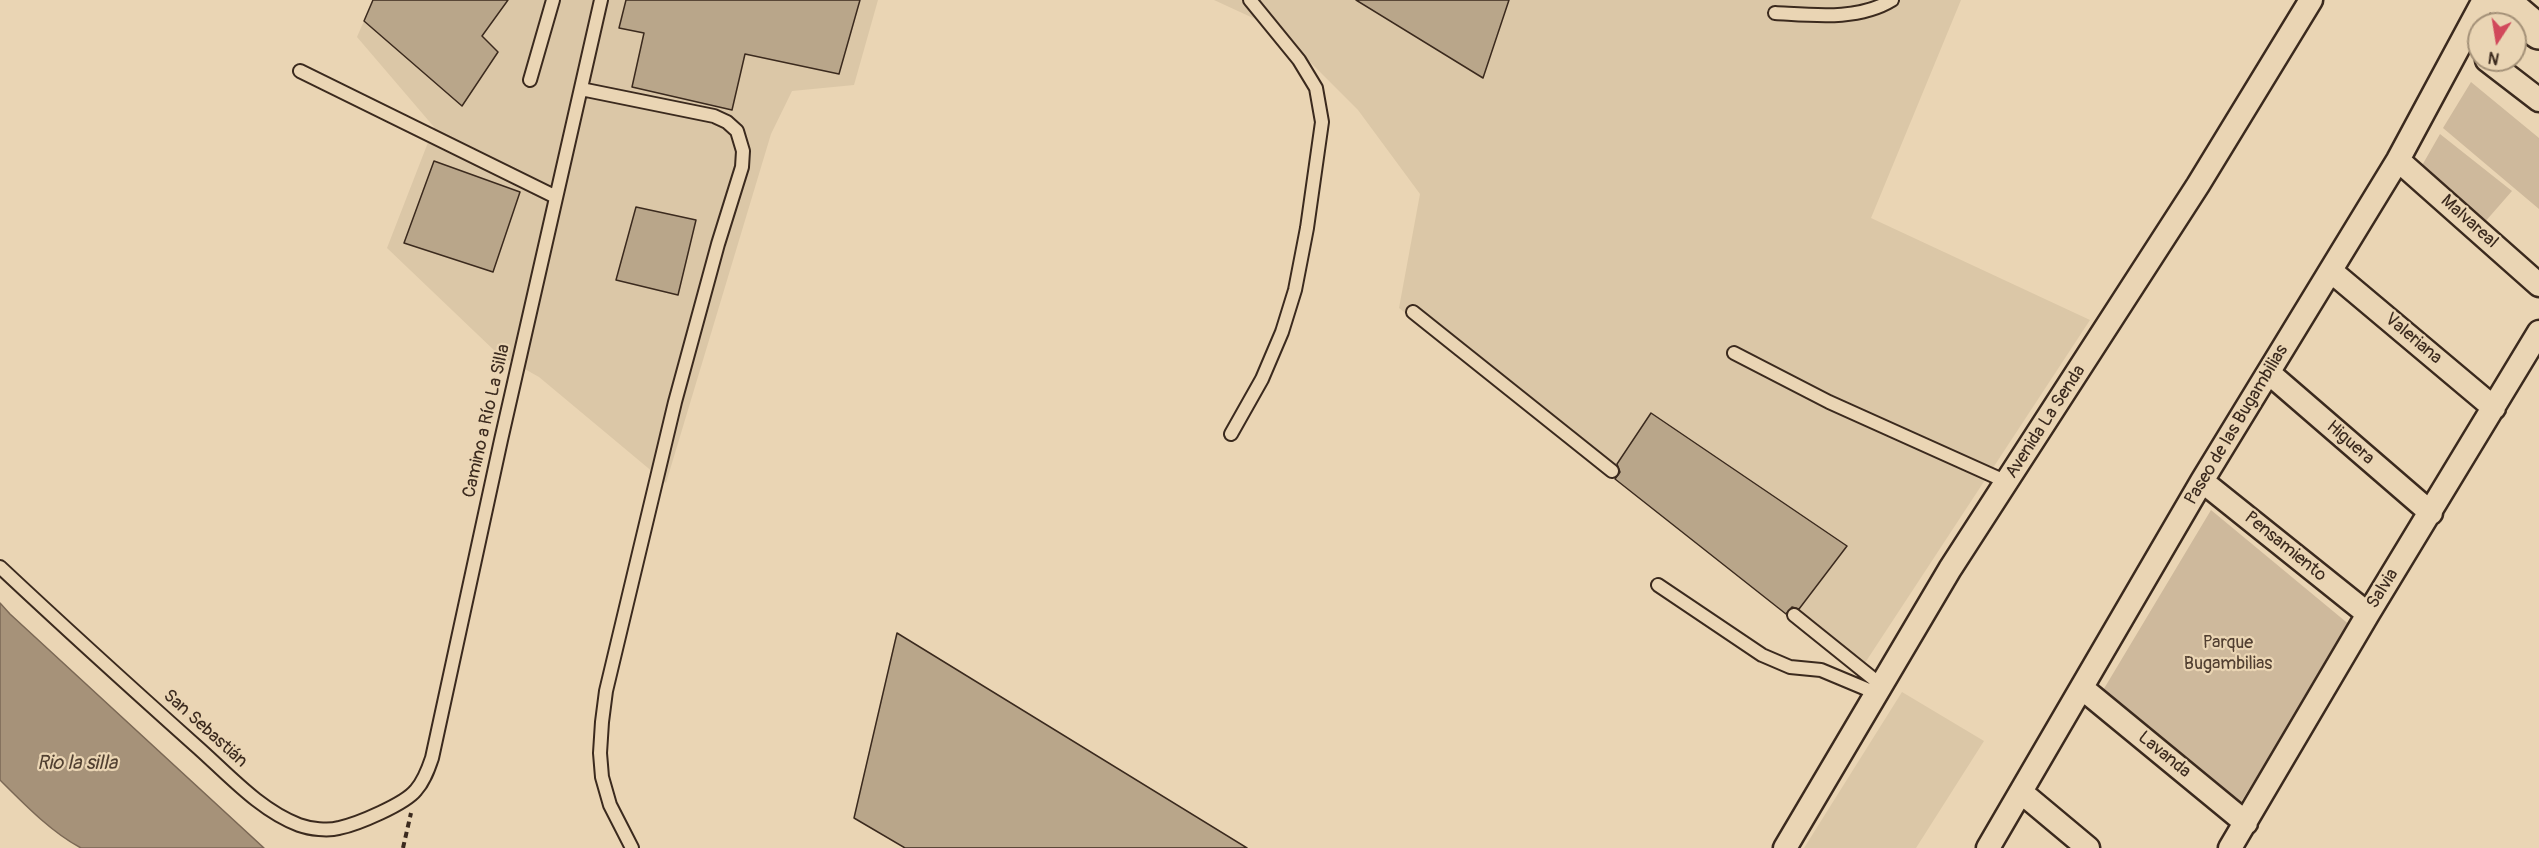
<!DOCTYPE html>
<html>
<head>
<meta charset="utf-8">
<style>
	body { margin:0 }
	#map { position:relative; width:2539px; height:848px; overflow:hidden; background:#ead5b4; font-family:Pangolin,sans-serif }
	canvas { display:block }
	.north { position:absolute; left:2467px; top:12px; width:60px; height:60px; box-sizing:border-box; background:#ead5b4; border:2px solid #a49178; border-radius:50%; rotate:192deg; font-size:16px; font-weight:700; line-height:24px; text-align:center; color:#3b2a1e }
	.north::after { content:''; display:block; margin:auto; width:21px; height:27px; background:#d1495b; clip-path:polygon(50% 0,100% 100%,50% 72%,0 100%) }
</style>
</head>
<body>
<div id="map">
<canvas width="2539" height="848"></canvas>
<div class="north">N</div>
</div>
<script>
const g = document.querySelector('canvas').getContext('2d');
g.lineJoin = 'round';
function paint(path, color) {
  g.fillStyle = color;
  g.fill(path, 'evenodd');
}
function strokePath(path, color, width, dash) {
  g.strokeStyle = color;
  g.lineWidth = width;
  g.lineCap = dash ? 'butt' : 'round';
  g.setLineDash(dash || []);
  g.stroke(path);
}
function label(font, color, halo, rows, align = 'center') {
  g.font = font + ' Pangolin,sans-serif';
  g.lineWidth = 4.5;
  g.setLineDash([]);
  g.textBaseline = 'middle';
  g.strokeStyle = halo;
  g.fillStyle = color;
  for (const [text, x, y, turn = 0] of rows) {
    g.save();
    g.translate(x, y);
    g.rotate((+turn || 0) * Math.PI / 180);
    g.textAlign = isNaN(turn) ? turn : align;
    if (halo) g.strokeText(text, 0, 0);
    g.fillText(text, 0, 0);
    g.restore();
  }
}
paint(new Path2D(`
	M373 0H878L854 85 792 91 771 134 666 483 539 377 498 354 387 248 434 127 357 37Z
	M1214 0H1961L1871 218 2090 320 1859 672 1399 308 1420 194 1358 110 1277 29Z
	M1902 692 1984 741 1916 848H1804Z`), '#dbc7a7');
paint(new Path2D(`
	M2471 82 2539 138V209L2443 128Z
	M2440 134 2512 191 2484 223 2420 169Z
	M2211 510 2351 626 2239 805 2099 697Z`), '#ceb99c');
const water = new Path2D(`
	M0 603 10 614 264 848H81C51 832 24 804 0 780Z`);
paint(water, '#a69279');
strokePath(water, '#7b6855', 1.5);
const building = new Path2D(`
	M373 0H508L482 36 498 52 462 106 364 21Z
	M626 0H860L839 74 745 54 732 110 632 87 644 33 619 28Z
	M1356 0H1509L1483 78Z
	M434 161 520 192 493 272 404 243Z
	M636 207 696 220 678 295 616 280Z
	M1651 413 1847 546 1799 609 1792 607 1786 614 1615 479 1620 472 1617 464Z
	M897 633 1247 848H905L854 818Z`);
paint(building, '#b9a68a');
strokePath(building, '#3b2a1e', 1.5);
const service = new Path2D(`
	M1775 13C1812 15 1858 21 1892 0
	M300 71 556 197
	M530 80 553 0
	M581 89 714 116 727 122 737 131 743 151 742 167 718 244 675 402 606 691 602 722 600 753 602 777 610 805 632 848
	M1413 312 1612 471
	M1734 353 1829 402 2007 482
	M1231 434 1262 379 1282 332 1295 290 1307 228 1322 122 1316 88 1299 60 1250 0
	M0 567C64 627 129 686 195 745 227 773 259 810 299 825 310 829 328 831 339 828 358 824 405 804 416 790 424 781 428 770 432 758L501 440 601 0
	M1658 585 1762 655 1790 667 1821 670 1876 693
	M1794 615 1881 685`);
const minor = new Path2D(`
	M2487 60 2539 100
	M2398 160 2539 285
	M2331 271 2494 408
	M2269 373 2431 513
	M2202 481 2368 614
	M2082 688 2246 823
	M2021 792 2088 848
	M1785 848 1950 569 2198 185 2311 0
	M1988 848 2202 481 2398 160 2484 0
	M2230 848 2368 614 2539 332`);
const secondary = new Path2D(`
	M2501 0 2539 32`);
strokePath(service, '#3b2a1e', 16);
strokePath(minor, '#3b2a1e', 27);
strokePath(secondary, '#3b2a1e', 38);
strokePath(new Path2D(`
	M403 848 411 813`), '#3b2a1e', 4, [6, 4.5]);
strokePath(service, '#ead5b4', 12);
strokePath(minor, '#ead5b4', 22);
strokePath(secondary, '#ead5b4', 33);
label('18px', '#3b2a1e', '#ead5b4', [
	["Malvareal",2469,222,42],
	["Valeriana",2413,339,40],
	["Camino a Río La Silla",487,421,-77],
	["Avenida La Senda",2046,422,-57],
	["Paseo de las Bugambilias",2237,425,-59],
	["Higuera",2350,443,41],
	["Pensamiento",2285,547,39],
	["Salvia",2383,589,-58],
	["San Sebastián",205,729,42],
	["Lavanda",2164,755,39]
]);
label('18px', '#513f31', '#ead5b4', [
	["Parque",2228,643],
	["Bugambilias",2228,664]
]);
label('italic 20px', '#503f30', '#ead5b4', [
	["Rio la silla",77,764]
]);
</script>
</body>
</html>
